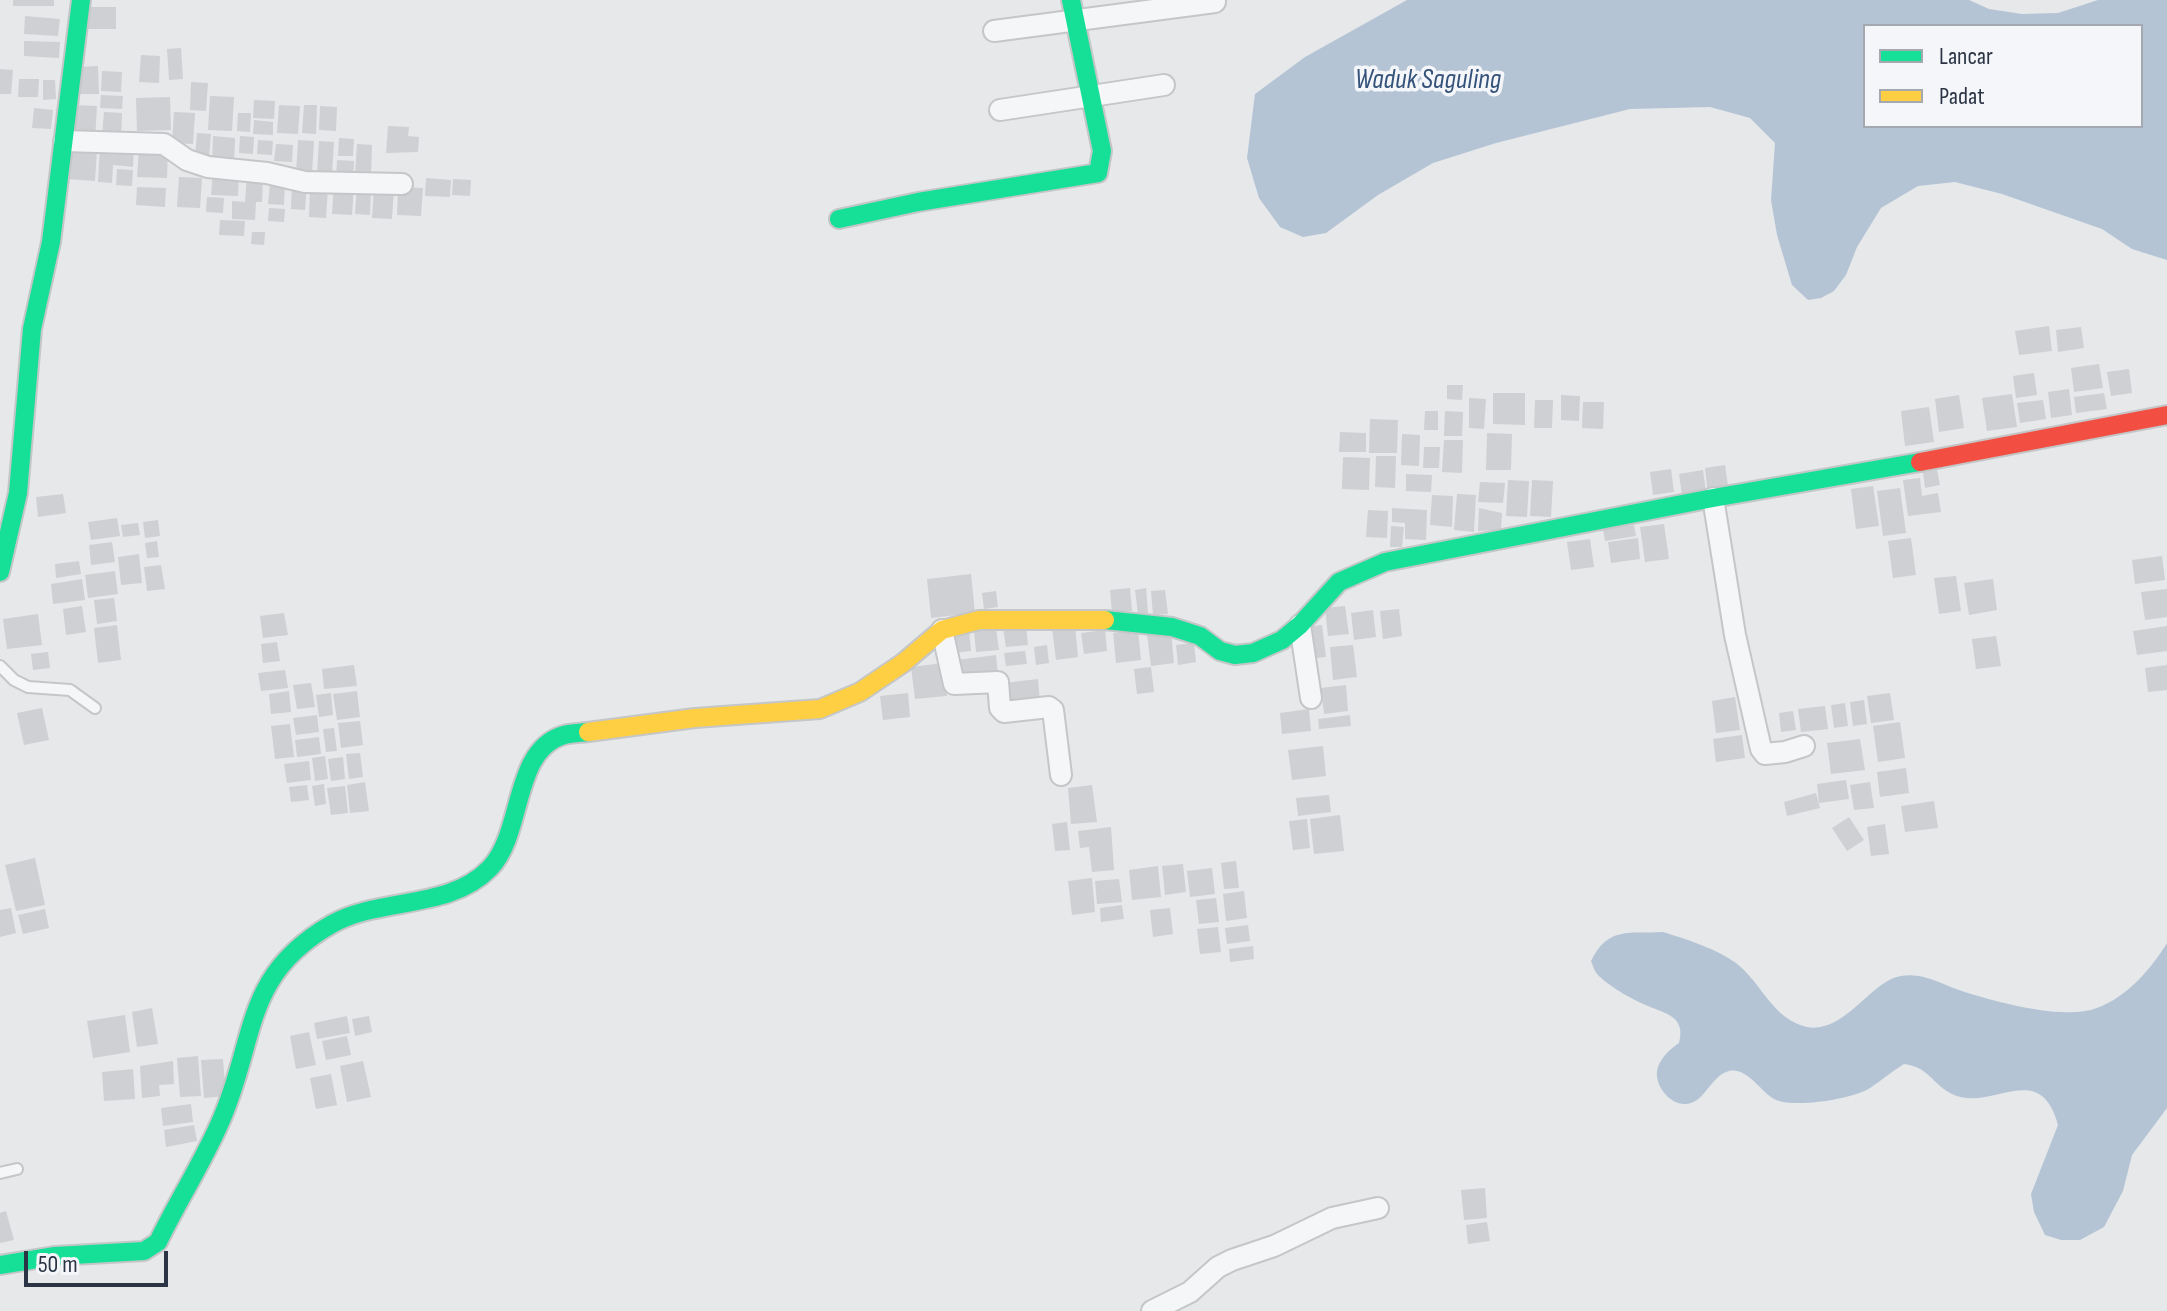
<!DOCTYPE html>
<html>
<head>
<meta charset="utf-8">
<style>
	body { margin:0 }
	#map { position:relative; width:2167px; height:1311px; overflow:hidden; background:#e6e8ea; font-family:"Sofia Sans Condensed",sans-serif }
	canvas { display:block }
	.legend { position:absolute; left:1863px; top:24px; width:280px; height:104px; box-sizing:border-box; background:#f4f6f9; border:2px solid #a4a8b1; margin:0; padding:10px 14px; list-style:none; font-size:24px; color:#2b3445 }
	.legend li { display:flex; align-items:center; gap:16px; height:40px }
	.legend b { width:40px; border:2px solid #a4a8b1 }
	.scale { position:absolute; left:24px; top:1251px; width:144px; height:36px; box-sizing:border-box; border:4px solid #2b3445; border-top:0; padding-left:10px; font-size:24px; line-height:28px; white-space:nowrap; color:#2b3445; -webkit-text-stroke:6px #f4f6f9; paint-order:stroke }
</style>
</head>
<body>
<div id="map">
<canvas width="2167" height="1311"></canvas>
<ul class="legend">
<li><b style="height:10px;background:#16e098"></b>Lancar</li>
<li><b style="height:10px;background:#ffcf43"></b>Padat</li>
</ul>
<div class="scale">50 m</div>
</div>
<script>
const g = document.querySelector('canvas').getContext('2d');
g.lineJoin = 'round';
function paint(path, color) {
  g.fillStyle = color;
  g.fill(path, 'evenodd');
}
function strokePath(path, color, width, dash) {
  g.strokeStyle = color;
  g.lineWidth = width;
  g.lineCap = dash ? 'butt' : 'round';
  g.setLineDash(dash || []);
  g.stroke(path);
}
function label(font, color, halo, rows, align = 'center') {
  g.font = font + ' "Sofia Sans Condensed",sans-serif';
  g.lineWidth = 7;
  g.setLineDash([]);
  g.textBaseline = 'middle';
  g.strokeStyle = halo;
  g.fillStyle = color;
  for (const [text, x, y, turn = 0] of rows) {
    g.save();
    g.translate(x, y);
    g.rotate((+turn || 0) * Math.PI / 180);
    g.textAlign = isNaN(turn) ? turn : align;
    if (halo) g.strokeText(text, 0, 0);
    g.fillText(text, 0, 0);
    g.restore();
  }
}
paint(new Path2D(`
	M1407 0H1969L1989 9 2022 14 2058 13 2098 0H2167V260L2132 249 2102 229 2002 194 1955 182 1918 186 1881 208 1857 247 1846 275 1834 291 1821 298 1808 300 1792 285 1777 235 1771 200 1775 143 1750 118 1710 107 1630 109 1496 143 1433 163 1378 195 1326 233 1303 237 1280 227 1259 198 1247 158 1255 94 1305 57ZM2141 26V126H1865V26Z
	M1663 932C1688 940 1715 948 1736 963 1762 983 1772 1019 1807 1027 1845 1034 1870 981 1901 976 1923 972 1939 983 1959 990 1992 1001 2063 1021 2097 1008 2127 997 2151 969 2167 943V1108L2132 1155 2123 1191 2104 1227 2080 1240H2061L2045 1235 2034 1212 2031 1194 2058 1125C2040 1057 1991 1113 1952 1094 1932 1084 1929 1067 1904 1064 1892 1071 1881 1081 1870 1088 1853 1099 1792 1109 1774 1099 1761 1092 1747 1067 1729 1071 1710 1076 1705 1103 1686 1104 1670 1105 1655 1086 1657 1071 1659 1059 1670 1049 1679 1043 1686 1017 1667 1014 1648 1006 1633 1000 1612 988 1600 977 1595 973 1593 966 1591 961 1608 926 1629 934 1663 932Z`), '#b4c4d5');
paint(new Path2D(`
	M13 0H54V6H13Z
	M85 7H116V29H85Z
	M25 16 60 19 58 36 24 34Z
	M24 41 60 42 59 58 24 56Z
	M181 48 183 79 169 80 167 49Z
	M141 55 160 56 159 83 139 82Z
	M98 66 99 94H77V67Z
	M0 69 13 70 11 94H0Z
	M102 71 122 72 121 92 101 91Z
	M19 79H39L38 97H18Z
	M43 80H55L56 99 43 100Z
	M191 82 208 83 206 111 190 110Z
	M101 95 123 96 122 109 100 108Z
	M210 96 234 97 232 131 208 130Z
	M170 97 171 130 137 131 136 98Z
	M254 100 275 101 274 119 253 118Z
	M73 105 97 106 95 140 71 138Z
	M279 105 300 106 298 134 277 133Z
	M304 105H317L316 134 302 133Z
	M320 106 337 107 336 131 319 130Z
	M34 108 53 110 51 129 32 128Z
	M104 112 122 113 121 138 102 137Z
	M174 112 195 113 193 144 172 143Z
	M238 113H251L250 132 237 131Z
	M254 120 273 122V135L253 134Z
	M388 126 409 127 408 136 419 137 418 152 386 153Z
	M197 133 211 134 209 158 195 157Z
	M213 136 235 138 234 165 212 164Z
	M240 136 254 137 253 154 239 153Z
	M339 138 354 139 353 156H338Z
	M258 140 273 141 272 155 257 154Z
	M298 140 314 141 312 174H296Z
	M319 141 334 142 332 175 317 174Z
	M134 144 133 167 113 165 112 183 98 182 100 147Z
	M276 144 293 145 292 162 274 161Z
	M357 144 372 145 371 175 355 174Z
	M68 149 97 150 95 181 66 179Z
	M139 149 168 150 167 178 137 177Z
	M337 160 354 161 353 180 336 179Z
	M117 169 133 170 132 186 116 185Z
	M213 171 239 172 238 196 211 195Z
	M247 176 263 177 262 202H256L255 220 232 219V201L245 202Z
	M179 177 202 178 200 208 177 207Z
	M426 178 451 180 450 197 425 196Z
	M453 179 471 180 470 196 452 195Z
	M270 182 285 183 284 205 268 204Z
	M292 182 307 183 305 210 291 209Z
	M334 184 354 185 352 215 332 214Z
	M357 185 371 186 370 215 355 214Z
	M137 187 166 188 165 207 136 205Z
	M374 187 394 188 392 219 372 218Z
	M398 187 423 188 421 216 397 215Z
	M310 188 328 189 326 218 309 217Z
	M207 197 224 198 223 213 206 212Z
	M269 208 285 209 284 222 268 221Z
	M220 220 245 221 244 236 219 235Z
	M252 232H265L264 245 251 244Z
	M2049 326 2052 351 2019 355 2015 331Z
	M2081 327 2084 348 2058 352 2056 330Z
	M2099 364 2103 388 2074 392 2071 368Z
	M2129 369 2132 393 2111 396 2107 372Z
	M2034 373 2037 395 2016 398 2013 376Z
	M1447 385H1463L1462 400 1447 399Z
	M2069 389 2072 415 2051 418 2048 392Z
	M1493 393H1525V425L1493 424Z
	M2104 393 2107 409 2076 413 2074 397Z
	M2012 394 2017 427 1987 431 1982 398Z
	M1561 395 1580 396 1579 421 1561 420Z
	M1959 395 1964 428 1939 432 1935 399Z
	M1469 398 1486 399 1484 429 1469 428Z
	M1535 400H1553L1552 428H1534Z
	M2043 400 2046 419 2020 423 2017 403Z
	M1583 402H1604L1603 429 1582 428Z
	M1929 407 1934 442 1905 446 1901 411Z
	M1425 411H1438V430H1424Z
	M1445 411 1463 412 1462 436H1444Z
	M1370 419 1398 420 1397 453H1369Z
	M1340 432 1366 433V452H1339Z
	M1487 433 1512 434 1511 470H1486Z
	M1402 434 1420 435 1419 466 1401 465Z
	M1444 440H1463L1462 473 1442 472Z
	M1424 447H1440L1439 468H1423Z
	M1376 456H1396L1395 488 1375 487Z
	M1343 457 1370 458 1369 490 1342 489Z
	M1725 465 1729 493 1708 495 1705 468Z
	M1671 469 1674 492 1653 495 1650 472Z
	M1703 470 1706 492 1682 495 1679 474Z
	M1937 470 1940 485 1925 488 1923 472Z
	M1406 474 1432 475 1431 492 1406 491Z
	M1920 478 1922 496 1938 493 1941 512 1908 516 1903 480Z
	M1508 480 1529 481 1527 517 1506 516Z
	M1532 480 1553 481 1551 517 1530 516Z
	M1480 482 1505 483 1503 503 1478 502Z
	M1873 486 1879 526 1856 529 1851 489Z
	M1900 488 1906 533 1883 536 1877 491Z
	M63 494 66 513 38 517 36 497Z
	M1457 494 1476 495 1474 532 1454 530Z
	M1432 495 1453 496 1452 527 1430 525Z
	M1392 508 1427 510 1426 540 1405 539V523L1392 522Z
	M1479 508 1502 513 1501 530 1478 531Z
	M1368 510 1388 511 1387 538 1366 537Z
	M117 518 120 536 91 540 88 522Z
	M158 520 160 536 145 538 143 522Z
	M138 523 140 535 123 537 121 525Z
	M1664 524 1669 559 1645 562 1640 527Z
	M1634 525 1636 536 1605 541 1603 529Z
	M1391 526 1404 527 1402 547H1390Z
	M1638 538 1640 559 1611 563 1608 542Z
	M1911 538 1916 575 1893 578 1888 541Z
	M1590 539 1594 567 1571 570 1567 542Z
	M157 541 159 557 147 558 145 543Z
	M112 542 115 562 91 565 89 545Z
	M139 554 142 583 121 585 118 557Z
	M2162 556 2165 580 2135 584 2132 560Z
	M79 561 81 574 56 578 55 564Z
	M161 565 165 589 147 591 144 567Z
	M115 571 118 594 88 598 85 575Z
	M971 574 975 613 931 618 927 579Z
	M1956 576 1961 611 1939 614 1934 578Z
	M82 579 85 600 53 604 51 584Z
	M1993 579 1997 610 1969 615 1964 583Z
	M1130 588 1132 611 1112 613 1110 590Z
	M1146 588 1148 613 1138 614 1135 590Z
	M2167 589V617L2145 620 2141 592Z
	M1165 590 1168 614 1153 615 1151 591Z
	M996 591 998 607 984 609 982 593Z
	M114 598 117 621 97 624 94 600Z
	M82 606 86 632 66 635 63 609Z
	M1345 606 1349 634 1328 636 1325 608Z
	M1399 609 1402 636 1383 639 1380 611Z
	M1373 610 1376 637 1354 640 1351 613Z
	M284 613 288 635 263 638 260 616Z
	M38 614 42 645 7 649 3 619Z
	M117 625 121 660 98 663 94 628Z
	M1026 625 1028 645 1006 647 1003 628Z
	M1075 625 1078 657 1056 660 1052 628Z
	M1322 625 1326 657 1307 659 1304 627Z
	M2167 626V651L2137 655 2133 631Z
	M996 628 999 650 976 652 974 631Z
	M969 630 971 651 953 653 951 633Z
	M1105 630 1107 651 1084 654 1081 633Z
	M1138 630 1141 660 1116 663 1113 633Z
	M1171 631 1174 663 1151 666 1147 634Z
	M1996 636 2001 666 1976 669 1972 639Z
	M277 642 280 661 263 663 261 644Z
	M1194 643 1196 662 1178 665 1176 645Z
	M1047 645 1049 663 1036 665 1034 647Z
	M1353 645 1357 677 1333 680 1330 647Z
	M1025 651 1027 664 1006 666 1004 653Z
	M48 652 50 668 33 670 31 654Z
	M996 655 998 675 959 680 956 660Z
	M943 663 947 696 915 699 911 667Z
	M354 665 357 686 324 689 322 669Z
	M2167 665V690L2148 692 2145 668Z
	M1151 667 1154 692 1137 694 1134 669Z
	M285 670 288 688 261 691 258 673Z
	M1038 679 1040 702 1006 706 1004 683Z
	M311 683 315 707 297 709 293 685Z
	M1346 685 1348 711 1324 714 1321 688Z
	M289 691 291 712 271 714 269 694Z
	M357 691 360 717 337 720 333 694Z
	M331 693 333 715 319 717 316 695Z
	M908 693 910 717 883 720 880 696Z
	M1890 693 1894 720 1871 723 1867 696Z
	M1735 697 1740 730 1716 733 1712 701Z
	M1864 700 1867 724 1853 726 1850 702Z
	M1845 703 1848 726 1834 728 1831 705Z
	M1825 706 1828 729 1801 732 1798 709Z
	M42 708 49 740 24 745 17 713Z
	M1309 709 1311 731 1282 734 1280 713Z
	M1793 711 1796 730 1781 732 1779 713Z
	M317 715 319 732 296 735 293 718Z
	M1350 715 1351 726 1319 729 1318 719Z
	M360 721 363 745 341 748 338 723Z
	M1900 722 1905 758 1878 762 1873 726Z
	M290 724 294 757 275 759 271 726Z
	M334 728 337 751 326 752 323 729Z
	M1742 735 1745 758 1716 762 1713 739Z
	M319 737 321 754 297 757 295 740Z
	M1860 739 1865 770 1831 774 1827 743Z
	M1323 746 1326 776 1292 780 1288 750Z
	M360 753 363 777 349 779 346 754Z
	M325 756 328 779 315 781 312 758Z
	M343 757 345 779 331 781 328 759Z
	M309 761 311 780 287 783 284 764Z
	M1906 768 1909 793 1880 797 1877 772Z
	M1846 780 1849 799 1819 803 1817 784Z
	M365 782 369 811 350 813 347 785Z
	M1870 782 1874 808 1854 810 1850 785Z
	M324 784 326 804 315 806 312 786Z
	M307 785 309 800 291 802 289 787Z
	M1092 785 1097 822 1071 824 1068 788Z
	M345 786 348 813 331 815 327 788Z
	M1816 793 1820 808 1787 816 1784 802Z
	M1329 795 1331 812 1298 816 1296 798Z
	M1934 801 1938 828 1905 832 1901 806Z
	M1340 815 1344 851 1314 854 1310 819Z
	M1849 817 1864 840 1847 851 1832 828Z
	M1307 819 1310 848 1293 850 1289 821Z
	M1067 822 1070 850 1055 851 1052 824Z
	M1885 824 1889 854 1871 856 1867 827Z
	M1111 827 1114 870 1092 872 1089 847 1080 848 1078 831Z
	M35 858 45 905 16 911 5 865Z
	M1236 861 1239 888 1224 889 1221 863Z
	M1183 864 1186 892 1165 895 1162 866Z
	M1158 866 1161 897 1132 900 1129 870Z
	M1212 868 1215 894 1190 897 1187 871Z
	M1092 878 1095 912 1072 915 1068 881Z
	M1119 879 1122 902 1097 904 1095 881Z
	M1244 891 1247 918 1226 921 1223 894Z
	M1216 898 1219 922 1199 924 1196 900Z
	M1122 905 1124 919 1101 922 1100 908Z
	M11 908 16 933 0 937V910Z
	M1170 908 1173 934 1153 937 1150 910Z
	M45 909 49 928 23 934 18 915Z
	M1248 925 1250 941 1227 944 1225 928Z
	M1218 927 1221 952 1200 954 1197 929Z
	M1253 946 1254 959 1230 962 1229 949Z
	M152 1008 158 1044 137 1047 132 1012Z
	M125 1015 130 1052 93 1058 87 1021Z
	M347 1016 350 1033 317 1039 314 1023Z
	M369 1016 372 1032 355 1036 352 1019Z
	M309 1032 316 1065 296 1069 290 1036Z
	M347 1036 351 1055 326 1060 322 1041Z
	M198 1056 201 1096 180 1097 177 1058Z
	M223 1059 226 1096 204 1098 201 1060Z
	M173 1061 174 1084 159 1085 160 1096 142 1098 140 1066Z
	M363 1061 371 1097 347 1102 340 1066Z
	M133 1069 135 1099 104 1101 102 1072Z
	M331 1074 337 1105 316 1109 310 1078Z
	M191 1104 193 1122 163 1126 161 1108Z
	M194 1125 197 1141 166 1147 164 1130Z
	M1485 1188 1487 1218 1464 1220 1461 1190Z
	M6 1211 14 1240 0 1243V1213Z
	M1487 1222 1490 1241 1468 1244 1466 1225Z`), '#ced0d3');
const lane = new Path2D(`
	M0 666 14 680 28 687 70 690 95 708
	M0 1173 17 1169`);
const street = new Path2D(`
	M994 31 1215 2
	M1000 110 1164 85
	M64 141 164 144 187 160 208 167 267 173 305 182 402 184
	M1713 498 1735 635 1761 749 1765 754 1785 752 1804 746
	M1300 625 1311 698
	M942 630 954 684 998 682 1000 708 1004 712 1049 707 1053 710 1061 775
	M1152 1311 1190 1292 1218 1267 1232 1260 1274 1246 1332 1218 1378 1208`);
const fast = new Path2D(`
	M839 219 918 202 1098 173 1102 151 1071 0
	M0 572 18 493 32 329 51 242 81 0
	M1105 620 1172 627 1200 636 1220 651 1235 655 1253 653 1282 640 1300 625 1339 582 1385 562 1713 498 1920 462
	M0 1265 55 1256 144 1251 158 1242C178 1200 204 1161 222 1118 257 1036 243 975 332 924 380 897 450 910 490 868 524 833 512 750 564 735 571 733 580 733 588 732`);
const slow = new Path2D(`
	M588 732 695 718 820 709 860 692 903 663 942 630 979 620H1105`);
const jam = new Path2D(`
	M1920 462 2167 415`);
strokePath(lane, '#c4c6c8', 14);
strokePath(street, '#c4c6c8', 24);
strokePath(fast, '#c4c6c8', 22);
strokePath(slow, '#c4c6c8', 22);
strokePath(jam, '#c4c6c8', 22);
strokePath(lane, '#f5f6f7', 10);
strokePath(street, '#f5f6f7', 20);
strokePath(fast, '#16e098', 18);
strokePath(slow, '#ffcf43', 18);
strokePath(jam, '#f24e42', 18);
label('italic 28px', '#34527a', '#f4f6f9', [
	["Waduk Saguling",1428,81]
]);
</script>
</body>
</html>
